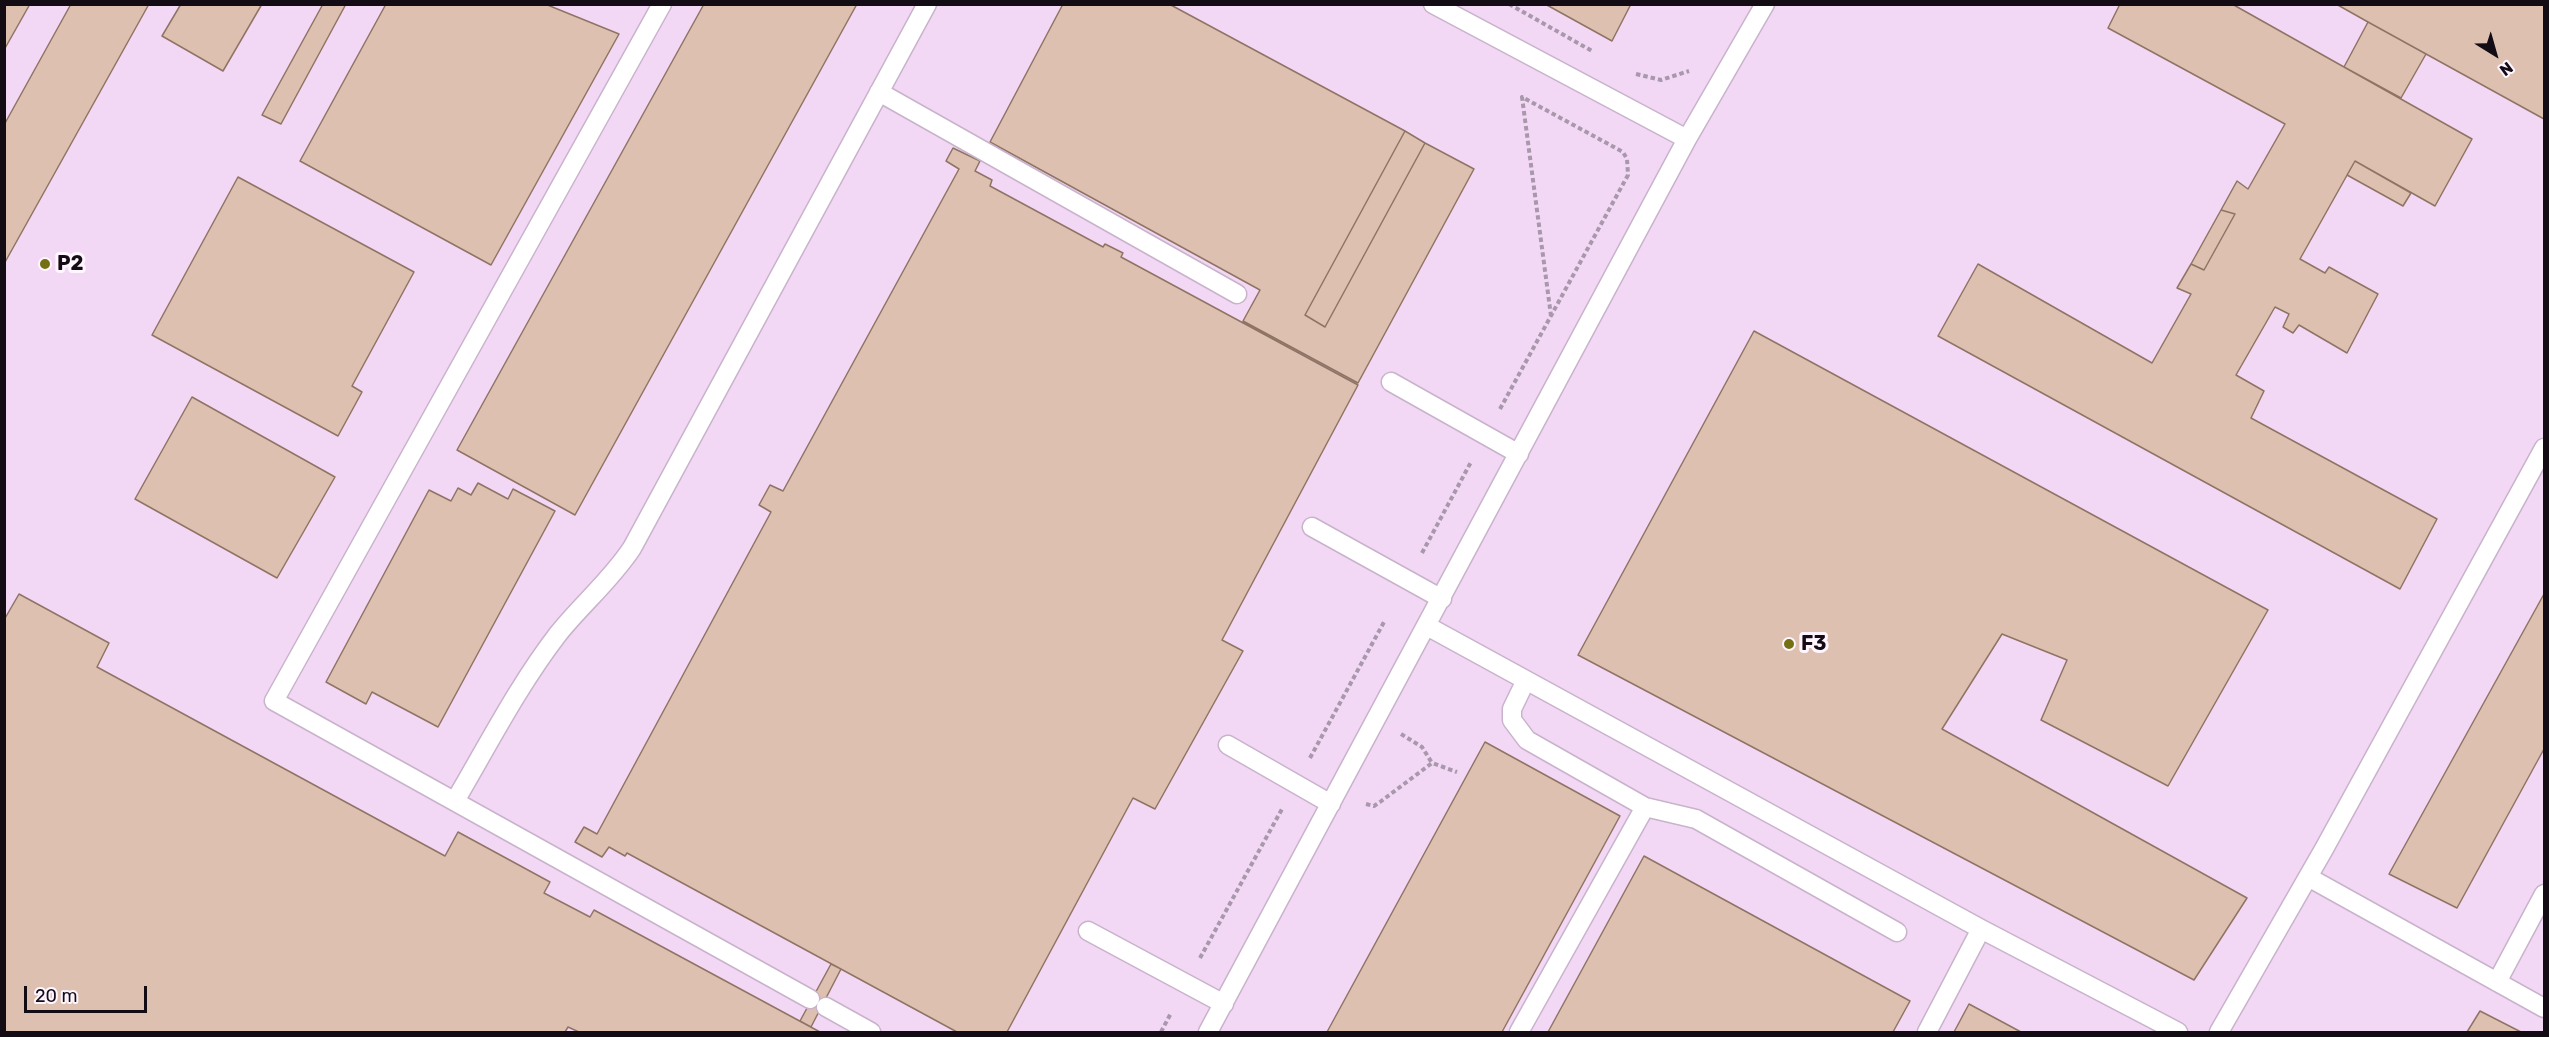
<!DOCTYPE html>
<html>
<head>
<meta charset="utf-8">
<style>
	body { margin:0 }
	#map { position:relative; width:2549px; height:1037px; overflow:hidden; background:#f8e3fb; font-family:Rubik,sans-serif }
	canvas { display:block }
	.frame { position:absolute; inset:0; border:6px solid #130c14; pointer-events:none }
	.north { position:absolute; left:2465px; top:24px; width:60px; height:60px; -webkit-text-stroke:4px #fef5ff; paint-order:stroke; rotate:143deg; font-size:16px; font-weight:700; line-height:24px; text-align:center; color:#130c14 }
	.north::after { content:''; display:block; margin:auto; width:21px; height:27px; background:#130c14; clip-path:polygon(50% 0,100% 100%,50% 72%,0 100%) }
	.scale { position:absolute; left:24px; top:986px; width:123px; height:27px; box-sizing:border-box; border:3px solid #130c14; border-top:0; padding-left:8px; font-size:18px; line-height:21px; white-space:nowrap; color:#130c14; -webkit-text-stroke:4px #fef5ff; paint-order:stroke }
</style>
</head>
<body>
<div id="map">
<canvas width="2549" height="1037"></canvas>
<div class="frame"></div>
<div class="north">N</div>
<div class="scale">20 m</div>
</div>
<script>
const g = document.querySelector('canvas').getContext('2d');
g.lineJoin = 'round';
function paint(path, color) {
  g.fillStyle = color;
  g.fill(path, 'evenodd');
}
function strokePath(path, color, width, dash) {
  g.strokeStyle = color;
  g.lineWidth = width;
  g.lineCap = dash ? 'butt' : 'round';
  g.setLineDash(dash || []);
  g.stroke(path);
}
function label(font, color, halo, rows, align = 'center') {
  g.font = font + ' Rubik,sans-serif';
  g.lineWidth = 6;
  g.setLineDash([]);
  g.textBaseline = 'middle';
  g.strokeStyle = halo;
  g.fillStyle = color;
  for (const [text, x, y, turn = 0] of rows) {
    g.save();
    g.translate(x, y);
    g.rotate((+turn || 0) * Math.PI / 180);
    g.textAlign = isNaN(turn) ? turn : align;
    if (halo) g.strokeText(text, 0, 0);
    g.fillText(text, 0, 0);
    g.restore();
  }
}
paint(new Path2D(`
	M5 5H2544V1032H5Z`), '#f3d8f6');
const building = new Path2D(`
	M4 4H30L4 50Z
	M71 4H149L4 264V125Z
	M181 4H262L223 71 162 36Z
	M323 4H346L281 124 262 115Z
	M386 4H545L619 34 491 265 300 161Z
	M704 4H857L575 515 457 450Z
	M1063 4H1169L1405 131 1305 315 1325 327 1425 143 1474 169 1358 383 1243 321 1260 290 990 142Z
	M1545 4H1631L1612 41Z
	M2120 4H2232L2472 139 2435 206 2355 161 2300 259 2325 273 2329 267 2378 294 2347 353 2299 325 2293 333 2283 327 2289 314 2275 307 2236 375 2264 391 2251 418 2437 519 2400 589 1938 336 1978 264 2152 363 2191 294 2177 288 2191 264 2204 270 2235 214 2221 210 2237 181 2248 189 2285 124 2108 28Z
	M2336 4H2544V119L2368 22Z
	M2368 22 2426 54 2401 98 2344 67Z
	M1405 131 1425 143 1325 327 1305 315Z
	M953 148 980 161 975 171 992 180 990 186 1103 247 1105 244 1123 253 1121 257 1358 385 1222 640 1243 651 1155 809 1133 798 1007 1032H957L627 853 625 856 609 847 602 857 575 842 584 827 597 834 771 512 759 505 770 485 783 491 959 169 946 161Z
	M2355 161 2411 193 2403 206 2347 175Z
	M238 177 414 272 352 386 362 392 338 436 152 335Z
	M2221 210 2235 214 2204 270 2191 264Z
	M1754 331 2268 610 2168 786 2041 720 2067 660 2002 634 1942 729 2247 898 2194 980 1578 655Z
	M192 397 335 477 277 578 135 499Z
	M478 483 508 499 513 489 555 511 438 727 372 692 366 704 326 682 429 490 451 501 458 488 471 495Z
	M19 594 109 643 97 667 445 856 458 832 550 882 544 893 590 917 594 910 820 1032H579L568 1027 565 1032H4V620Z
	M2544 594V749L2457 908 2389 874Z
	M1485 742 1620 816 1502 1032H1327Z
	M1644 856 1910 1001 1893 1032H1548Z
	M831 964 841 969 811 1027 800 1021Z
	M1969 1004 2021 1032H1954Z
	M2480 1011 2521 1032H2467Z`);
paint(building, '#ddc0b0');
strokePath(building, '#8f7465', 1.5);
const lane = new Path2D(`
	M662 4 274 701 810 999
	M1433 4 1687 139
	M879 92 1237 294
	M1391 382 1519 454
	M1312 527 1442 599
	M1427 626 1981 929 2178 1032
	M1526 680 1512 709V720L1527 740 1645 807 1696 819 1897 932
	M1228 745 1331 804
	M455 801C488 745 518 686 558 634 582 604 611 580 632 548L927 4
	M2308 877 2544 1008
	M1088 931 1224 1004
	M2497 982 2544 894
	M826 1007 871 1032
	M1208 1032 1687 139 1765 4
	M1519 1032 1645 807
	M1927 1032 1981 929
	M2219 1032 2324 849 2544 448`);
strokePath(lane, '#c8b3cb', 21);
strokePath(new Path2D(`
	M1509 4 1592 51
	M1636 74 1661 80 1689 71
	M1500 409 1628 175 1627 159 1623 152 1522 97 1551 316
	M1422 553 1471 462
	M1401 734 1422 747 1432 763
	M1310 758 1384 622
	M1366 804 1374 806 1380 802 1432 763 1457 772
	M1200 958 1282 809
	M1161 1032 1171 1013`), '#a898ab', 4, [4.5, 3]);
strokePath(lane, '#fff', 18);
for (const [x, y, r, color] of [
	[45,264,6,"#757011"],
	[1789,644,6,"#757011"]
]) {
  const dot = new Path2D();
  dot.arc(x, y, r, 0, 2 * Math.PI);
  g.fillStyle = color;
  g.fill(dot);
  strokePath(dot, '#fef5ff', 2);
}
label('bold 20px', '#130c14', '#fef5ff', [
	["P2",57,264],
	["F3",1801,644]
], 'left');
</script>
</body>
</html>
